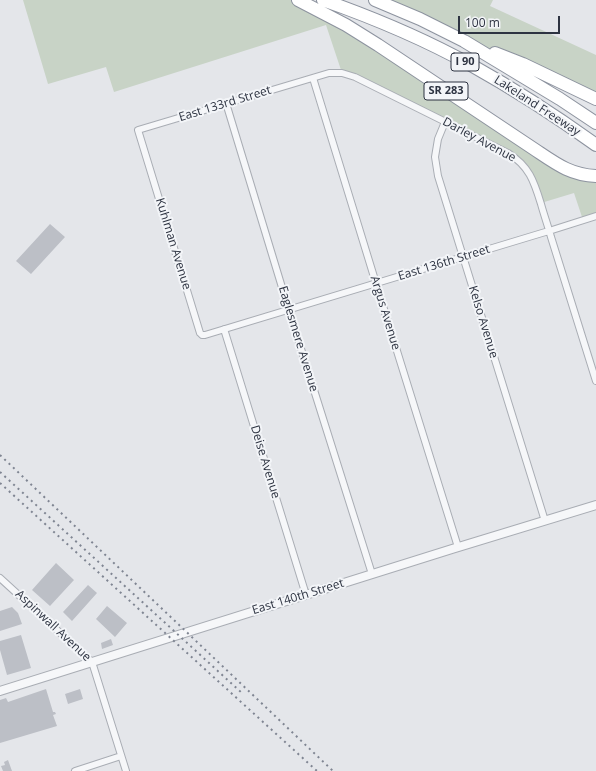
<!DOCTYPE html>
<html>
<head>
<meta charset="utf-8">
<style>
	body { margin:0 }
	#map { position:relative; width:596px; height:771px; overflow:hidden; background:#e4e6ea; font-family:"Open Sans",sans-serif }
	canvas { display:block }
	.scale { position:absolute; left:458px; top:16px; width:102px; height:18px; box-sizing:border-box; border:2px solid #2d3341; border-top:0; padding-left:5px; font-size:12px; line-height:14px; white-space:nowrap; color:#2d3341; -webkit-text-stroke:3px #f3f5f8; paint-order:stroke }
</style>
</head>
<body>
<div id="map">
<canvas width="596" height="771"></canvas>
<div class="scale">100 m</div>
</div>
<script>
const g = document.querySelector('canvas').getContext('2d');
g.lineJoin = 'round';
function paint(path, color) {
  g.fillStyle = color;
  g.fill(path, 'evenodd');
}
function strokePath(path, color, width, dash) {
  g.strokeStyle = color;
  g.lineWidth = width;
  g.lineCap = dash ? 'butt' : 'round';
  g.setLineDash(dash || []);
  g.stroke(path);
}
function label(font, color, halo, rows, align = 'center') {
  g.font = font + ' "Open Sans",sans-serif';
  g.lineWidth = 4;
  g.setLineDash([]);
  g.textBaseline = 'middle';
  g.strokeStyle = halo;
  g.fillStyle = color;
  for (const [text, x, y, turn = 0] of rows) {
    g.save();
    g.translate(x, y);
    g.rotate((+turn || 0) * Math.PI / 180);
    g.textAlign = isNaN(turn) ? turn : align;
    if (halo) g.strokeText(text, 0, 0);
    g.fillText(text, 0, 0);
    g.restore();
  }
}
paint(new Path2D(`
	M23 0H298L534 149 596 176V216L583 220 574 193 541 203 535 183 517 159 342 73 326 25 114 92 106 67 48 84Z
	M375 0H493L490 6 596 55V99L464 41Z`), '#c8d3c6');
paint(new Path2D(`
	M50 224 65 237 31 274 16 261Z
	M56 563 74 580 50 606 32 590Z
	M88 585 97 593 72 621 63 612Z
	M107 606 127 623 115 637 96 619Z
	M12 607 18 613 22 624 0 631V611Z
	M21 635 31 668 7 675 0 650V641Z
	M111 639 113 645 102 649 101 643Z
	M46 689 53 712H55L56 714 53 715 57 726 0 743V700L6 698 8 702Z
	M80 689 83 699 68 704 65 694Z
	M8 760 12 771H3L1 766 5 765 4 762Z`), '#bcbfc6');
const minor = new Path2D(`
	M313 78 378 290 458 547
	M226 103 291 317 372 574
	M445 122 438 139 435 157 438 176 545 521
	M596 216 549 231 542 233C430 267 318 301 205 335H202L200 333 138 130 329 73H342L355 77 508 153C529 166 534 181 541 204 544 215 548 226 551 237L596 381
	M224 329 306 595
	M0 578 92 662 126 771
	M75 771 121 756`);
const tertiary = new Path2D(`
	M0 691 452 549 596 505`);
const motorway = new Path2D(`
	M298 0 346 25 378 45 534 149C555 163 570 175 596 176
	M323 0C374 18 424 39 471 65 514 89 556 116 596 145
	M375 0 420 19 464 41 560 99 596 123
	M495 53 523 64 596 99`);
strokePath(minor, '#a9adb4', 8);
strokePath(tertiary, '#a9adb4', 10);
strokePath(motorway, '#8d939f', 14);
strokePath(minor, '#f6f7f9', 6);
strokePath(tertiary, '#f6f7f9', 8);
strokePath(motorway, '#fff', 12);
strokePath(new Path2D(`
	M0 455 333 771
	M0 472 243 694
	M0 483 317 771`), '#7f8592', 2, [2, 4]);
for (const [x, y, w] of [
	[465,62,28],
	[446,91,44]
]) {
  const box = new Path2D();
  box.roundRect(x - w / 2, y - 9, w, 18, 3);
  g.fillStyle = '#f3f5f8';
  g.fill(box);
  strokePath(box, '#2d3341', 1);
}
label('bold 11px', '#2d3341', null, [
	["I 90",465,62],
	["SR 283",446,91]
]);
label('12px', '#2d3341', '#f3f5f8', [
	["East 133rd Street",225,104,-17],
	["Lakeland Freeway",537,106,33],
	["Darley Avenue",479,140,28],
	["Kuhlman Avenue",173,244,73],
	["East 136th Street",444,263,-17],
	["Argus Avenue",385,313,73],
	["Kelso Avenue",483,322,73],
	["Eaglesmere Avenue",298,339,73],
	["Deise Avenue",265,462,73],
	["East 140th Street",298,597,-17],
	["Aspinwall Avenue",53,626,43]
]);
</script>
</body>
</html>
